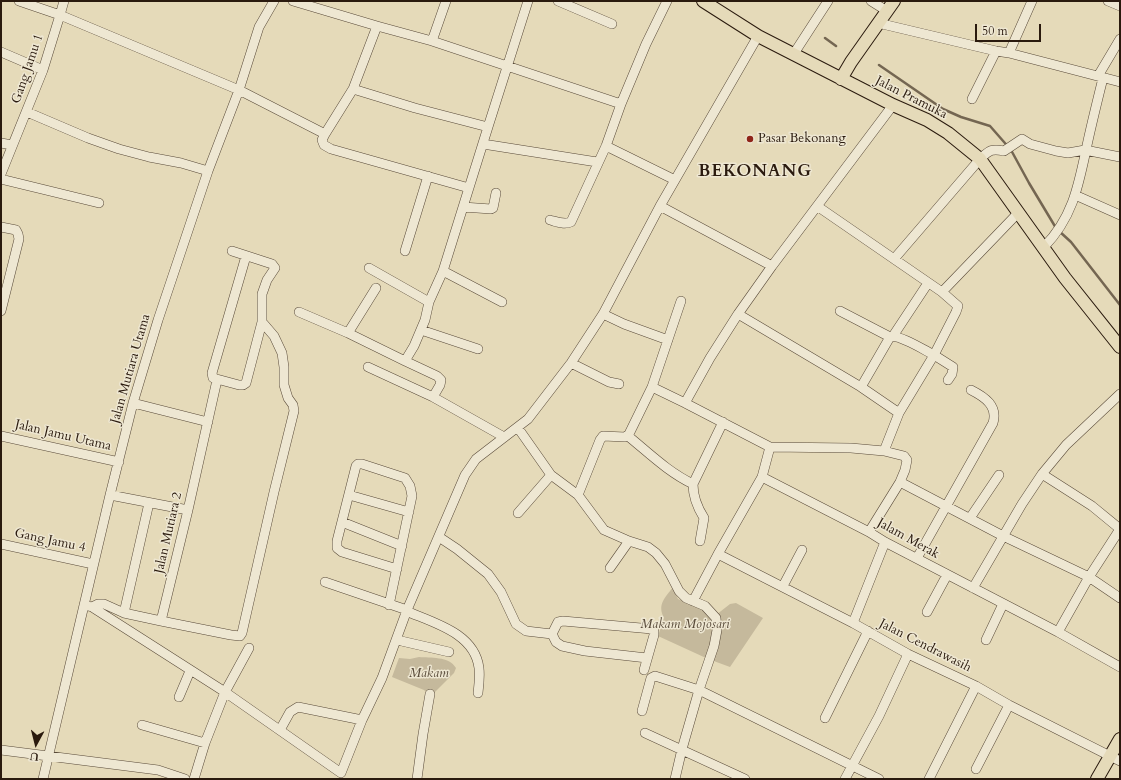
<!DOCTYPE html>
<html>
<head>
<meta charset="utf-8">
<style>
	body { margin:0 }
	#map { position:relative; width:1121px; height:780px; overflow:hidden; background:#e5dab9; font-family:Cardo,serif }
	canvas { display:block }
	.frame { position:absolute; inset:0; border:2px solid #2a1a0e; pointer-events:none }
	.north { position:absolute; left:16px; top:724px; width:40px; height:40px; -webkit-text-stroke:3px #eee7d2; paint-order:stroke; rotate:187deg; font-size:11px; font-weight:700; line-height:16px; text-align:center; color:#2a1a0e }
	.north::after { content:''; display:block; margin:auto; width:14px; height:18px; background:#2a1a0e; clip-path:polygon(50% 0,100% 100%,50% 72%,0 100%) }
	.scale { position:absolute; left:975px; top:24px; width:66px; height:18px; box-sizing:border-box; border:2px solid #2a1a0e; border-top:0; padding-left:5px; font-size:12px; line-height:14px; white-space:nowrap; color:#2a1a0e; -webkit-text-stroke:3px #eee7d2; paint-order:stroke }
</style>
</head>
<body>
<div id="map">
<canvas width="1121" height="780"></canvas>
<div class="frame"></div>
<div class="north">U</div>
<div class="scale">50 m</div>
</div>
<script>
const g = document.querySelector('canvas').getContext('2d');
g.lineJoin = 'round';
function paint(path, color) {
  g.fillStyle = color;
  g.fill(path, 'evenodd');
}
function strokePath(path, color, width, dash) {
  g.strokeStyle = color;
  g.lineWidth = width;
  g.lineCap = dash ? 'butt' : 'round';
  g.setLineDash(dash || []);
  g.stroke(path);
}
function label(font, color, halo, rows, align = 'center') {
  g.font = font + ' Cardo,serif';
  g.lineWidth = 3;
  g.setLineDash([]);
  g.textBaseline = 'middle';
  g.strokeStyle = halo;
  g.fillStyle = color;
  for (const [text, x, y, turn = 0] of rows) {
    g.save();
    g.translate(x, y);
    g.rotate((+turn || 0) * Math.PI / 180);
    g.textAlign = isNaN(turn) ? turn : align;
    if (halo) g.strokeText(text, 0, 0);
    g.fillText(text, 0, 0);
    g.restore();
  }
}
paint(new Path2D(`
	M673 587 678 599C692 604 715 612 714 630 714 639 708 649 706 658L658 636 664 618C657 604 665 598 673 587Z
	M736 603 763 618 730 667 711 660 716 615 730 604Z
	M419 657C430 658 449 656 456 668L454 673 433 694H428L424 690 392 677 399 658 410 659Z`), '#c5b99c');
strokePath(new Path2D(`
	M825 38 836 46
	M879 65 943 109 961 117 990 126 1011 150 1029 183 1056 228
	M1059 231 1071 242 1120 305`), '#746652', 2.5);
const minor = new Path2D(`
	M64 1 60 15 239 90 325 134
	M293 1 377 26 432 41 621 104
	M558 1 612 24
	M871 1 887 11
	M1108 1 1120 6
	M878 23 996 51 1009 53 1120 82
	M377 26 353 89 415 108 488 127 528 1
	M432 41 446 1
	M1 52 43 70
	M1009 53 1032 1
	M793 55 828 1
	M1098 76 1120 39
	M353 89 325 134 322 140 324 145 331 149 469 188
	M972 99 996 51
	M27 112 88 138 119 149 149 157 181 163 208 171
	M1 143 12 145
	M483 144 597 162
	M606 146 675 180
	M1 174 43 70 60 15 19 1
	M1 179 99 203
	M1075 195 1120 215
	M660 206 772 266 738 314
	M817 206 942 292 958 306 956 312 934 355C924 350 899 334 890 337L861 387
	M463 207 491 209 493 208 496 193
	M550 220C557 222 564 225 571 222L606 146 621 104 646 44 667 1
	M1 227 16 230 18 234 19 239 1 311
	M1044 247C1072 218 1078 188 1086 150 1091 126 1097 102 1103 78
	M405 251 428 176
	M246 256 212 373 213 378 239 385H243L246 383 262 322
	M894 259 980 159C989 151 991 148 1004 151L1022 139 1030 144 1056 151 1068 153 1085 150 1120 157
	M772 266 893 105
	M369 268 429 302
	M443 271 502 302
	M942 292 1018 213
	M840 311 890 337
	M299 312 348 333 405 361 414 346 425 320 429 302 443 271 488 127
	M603 314 624 324 668 340
	M421 330 478 349
	M348 333 376 288
	M893 336 928 283
	M405 361 437 376 441 380 440 385 433 397 504 437
	M571 363 609 382 619 384
	M368 367 433 397
	M652 387 685 403
	M133 403 208 422
	M518 428 551 475 578 495
	M1 436 119 462
	M628 436C649 453 668 472 693 484
	M770 447 851 448 884 451 899 413 934 355 953 367 952 374 948 380
	M884 451 904 456 907 460 905 470 900 482
	M1042 474 1092 506 1120 529
	M762 477 770 447 685 403 710 358 738 314 861 387 899 413
	M110 495 188 510
	M349 495 409 512
	M518 513 551 475
	M970 518 999 475
	M342 522 402 546
	M869 532 900 482 1003 536 1089 577 1120 598
	M439 537 457 549 488 574 501 592 516 624 526 631 552 634 556 642 562 646 585 651 647 658
	M629 541 648 547 656 553 665 564 679 591 686 598 705 606 716 618 717 630 714 646 699 690 682 749 675 779
	M700 541 704 518C697 507 693 496 693 484L723 422
	M1 544 93 564
	M718 554 853 623 908 654 976 686 1009 705 1120 761
	M917 558 993 423C998 406 985 397 971 390
	M610 568 629 541 604 530 578 495 600 440 603 436 625 437 629 434 652 387 681 301
	M325 582 407 610 411 613C438 624 475 635 479 668 480 677 479 685 478 693
	M783 586 802 550
	M973 588 1022 504 1042 474 1066 445 1120 394
	M693 601 718 554 762 477 869 532 885 542 1058 632 1120 667
	M84 605 92 607 225 692 341 773 362 720 382 678 407 610 465 475 476 459 528 419 571 363 603 314 660 206 758 36
	M389 605 412 496 410 486 405 478 362 464H358L356 466 337 541V548L342 552 397 569
	M92 607 98 604H104L124 613 161 621 188 510 217 380
	M927 612 947 575
	M124 613 149 503
	M161 621 231 635 240 636 242 633 274 492 294 411 293 405 288 398 284 385V367L282 353 274 336 262 322V294L267 280 275 268 272 264 232 251
	M853 623 885 542
	M1058 632 1089 577 1120 529
	M552 634 558 622 563 621 652 629 654 631V635L644 670
	M397 640 449 652
	M986 640 1003 604
	M179 697 190 671
	M642 711 651 678 655 676 699 690 879 779
	M825 718 868 631
	M142 725 205 743
	M280 730 290 712 298 707 362 720
	M645 733 745 779
	M1 750 158 770 185 779
	M976 769 1009 705
	M43 779 110 495 133 403 158 320 208 171 239 90 259 27 274 1
	M194 779 205 743 225 692 249 648
	M417 779 423 734 430 694
	M845 779 879 716 908 654
	M929 779 976 686`);
const major = new Path2D(`
	M703 1 758 36 893 105 927 120 948 133 980 159 1065 278 1120 347
	M841 79 851 62 894 1
	M1097 779 1120 739`);
strokePath(minor, '#594a39', 10);
strokePath(major, '#2a1a0e', 14);
strokePath(minor, '#eee7d2', 9);
strokePath(major, '#e5dab9', 12);
for (const [x, y, r, color] of [
	[750,139,4,"#8f2418"]
]) {
  const dot = new Path2D();
  dot.arc(x, y, r, 0, 2 * Math.PI);
  g.fillStyle = color;
  g.fill(dot);
  strokePath(dot, '#eee7d2', 1.5);
}
label('13px', '#2a1a0e', '#eee7d2', [
	["Gang Jamu 1",28,69,-71],
	["Jalan Pramuka",911,98,27],
	["Jalan Mutiara Utama",131,369,-74],
	["Jalan Jamu Utama",63,436,13],
	["Jalan Mutiara 2",169,533,-77],
	["Jalam Merak",908,539,29],
	["Gang Jamu 4",50,541,12],
	["Jalan Cendrawasih",925,646,27]
]);
label('13px', '#2a1a0e', '#eee7d2', [
	["Pasar Bekonang",758,139]
], 'left');
label('italic 13px', '#584a39', '#eee7d2', [
	["Makam Mojosari",685,625],
	["Makam",429,674]
]);
g.letterSpacing = '1px';
label('bold 17px', '#2a1a0e', '#eee7d2', [
	["BEKONANG",755,172]
]);
g.letterSpacing = '0px';
</script>
</body>
</html>
